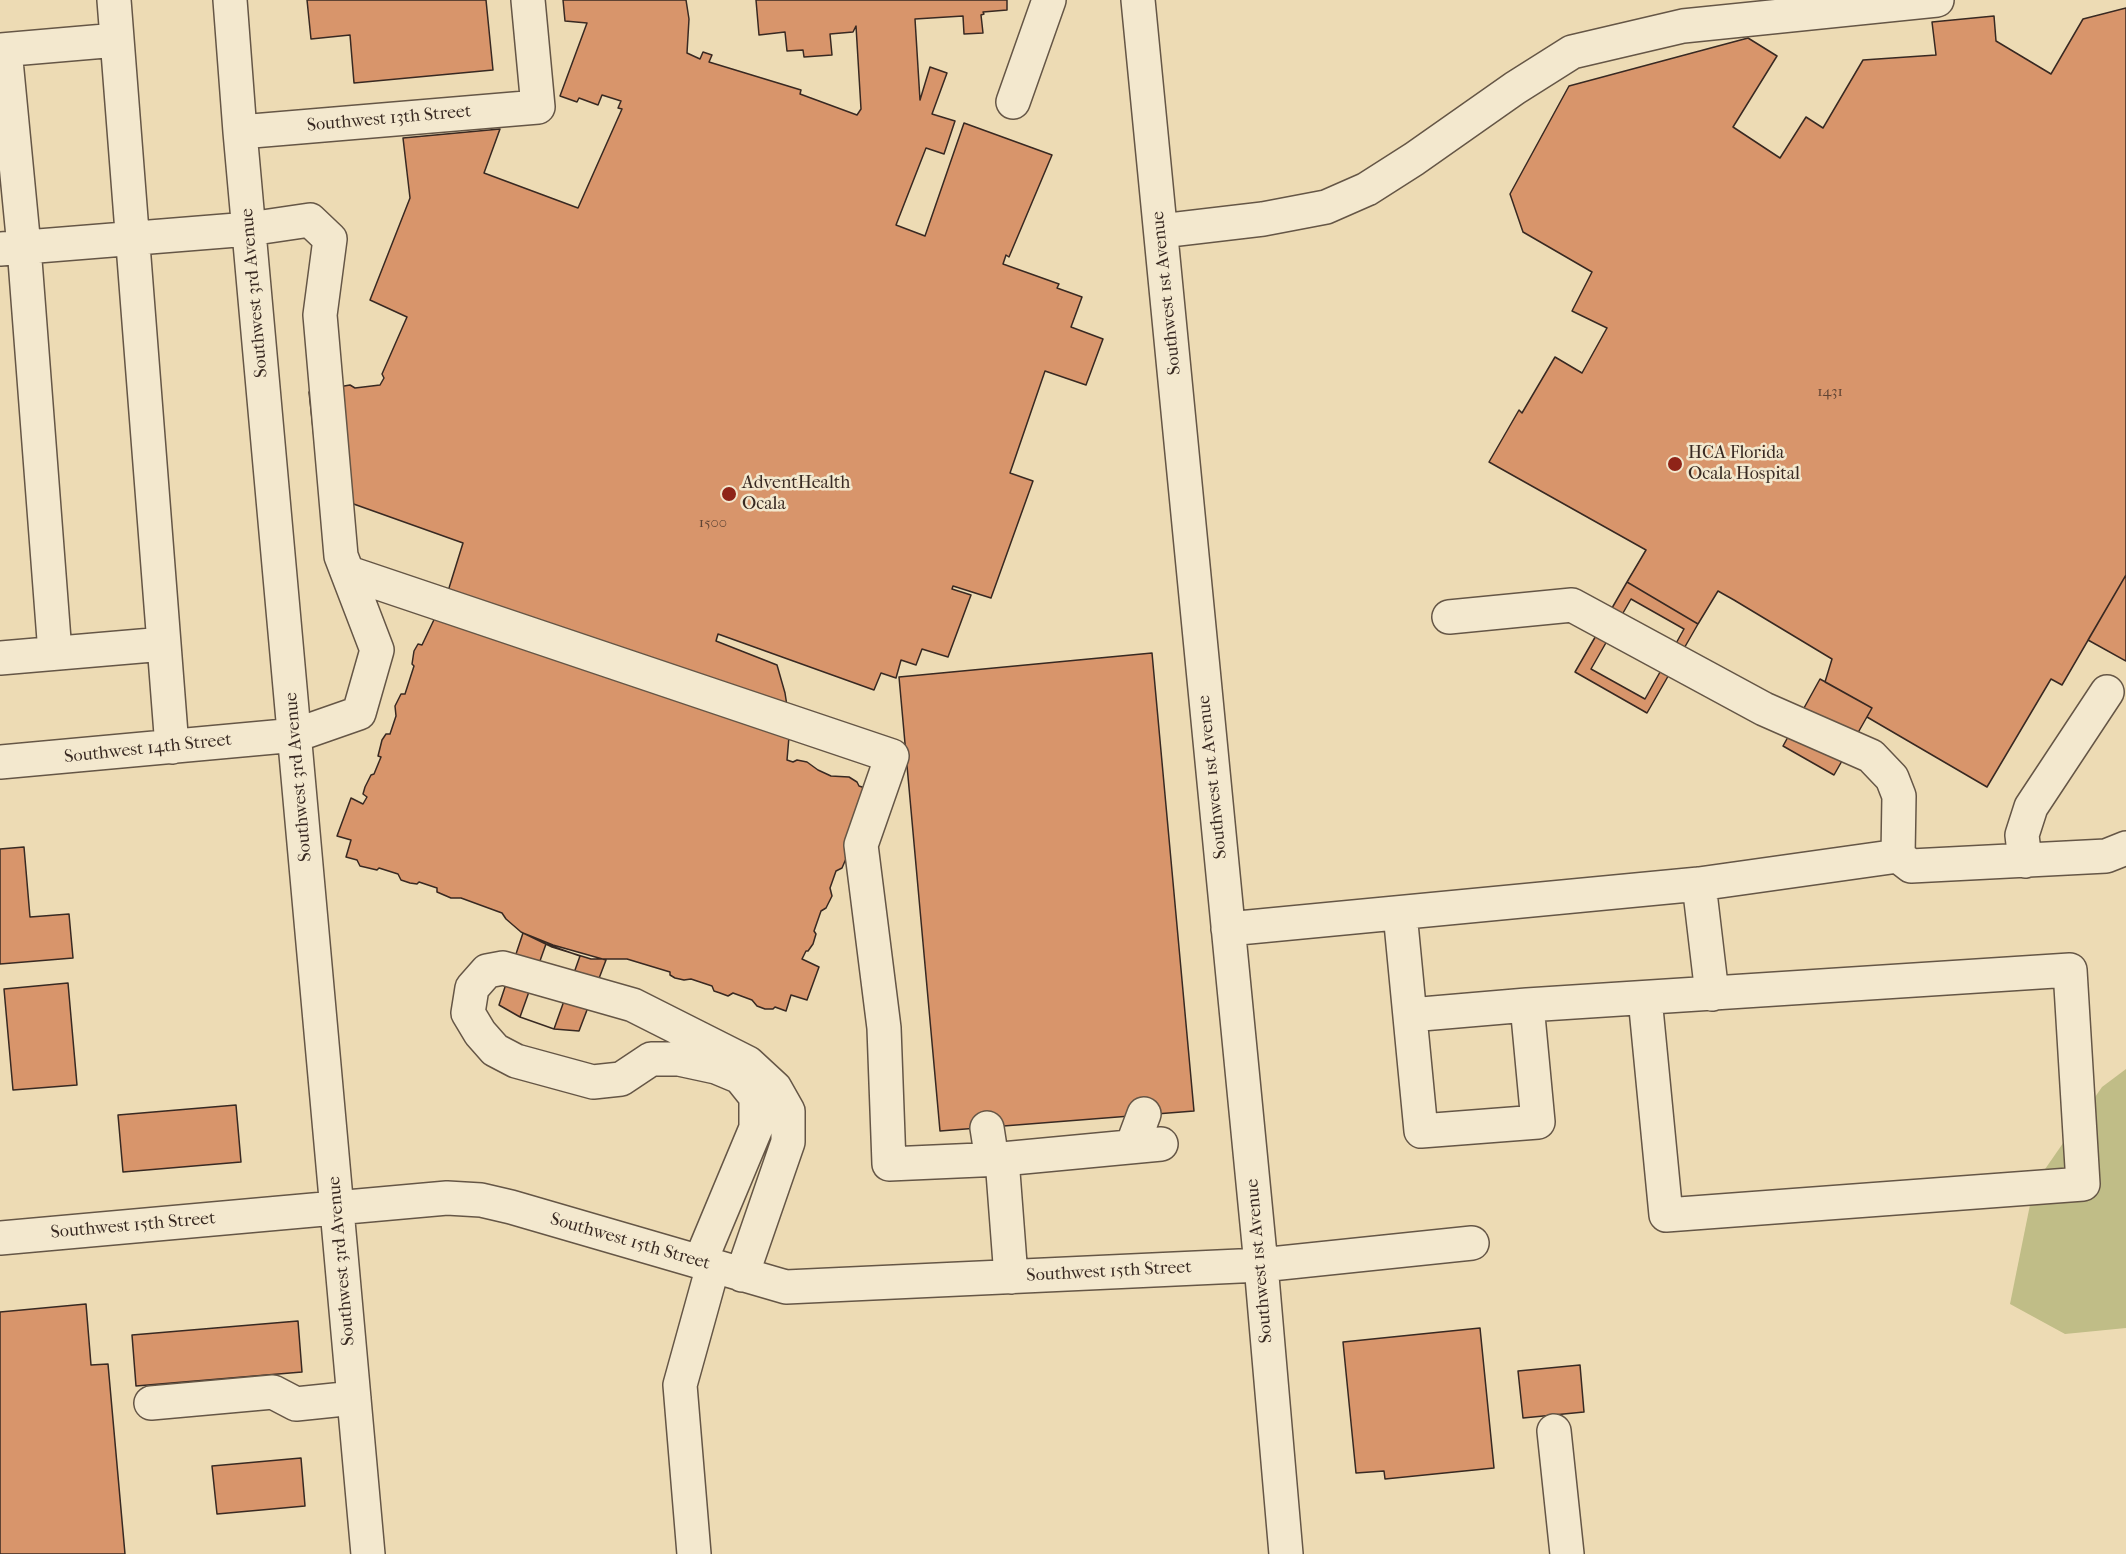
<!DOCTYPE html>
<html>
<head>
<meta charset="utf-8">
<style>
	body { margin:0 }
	canvas { display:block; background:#eddbb4 }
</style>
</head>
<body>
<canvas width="2126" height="1554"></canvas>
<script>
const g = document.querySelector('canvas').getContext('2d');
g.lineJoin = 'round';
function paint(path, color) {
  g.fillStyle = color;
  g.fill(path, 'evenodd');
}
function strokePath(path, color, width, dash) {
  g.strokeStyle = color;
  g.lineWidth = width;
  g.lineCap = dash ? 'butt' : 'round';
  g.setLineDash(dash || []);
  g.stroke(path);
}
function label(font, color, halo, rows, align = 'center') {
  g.font = font + ' "IM FELL French Canon",serif';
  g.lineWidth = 5;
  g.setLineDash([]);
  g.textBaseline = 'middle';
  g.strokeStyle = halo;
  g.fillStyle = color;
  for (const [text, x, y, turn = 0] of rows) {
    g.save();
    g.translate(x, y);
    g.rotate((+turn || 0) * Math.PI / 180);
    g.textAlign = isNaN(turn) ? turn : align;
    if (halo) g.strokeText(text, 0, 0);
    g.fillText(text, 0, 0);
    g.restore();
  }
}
paint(new Path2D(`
	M2126 1069V1328L2065 1334 2010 1304 2034 1185 2102 1087Z`), '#c0bd87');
const building = new Path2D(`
	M307 0H486L493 70 354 83 350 35 311 39Z
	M563 0H686L689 19 687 53 700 59 703 52 712 55 709 62 801 90 800 94 857 115 861 109 856 26 853 32 830 34 832 55 804 57 803 50 787 51 785 32 759 35 756 0H1007V10L983 12 984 14 981 15 983 33 964 34 963 16 915 19 920 100 930 67 947 73 932 114 955 121 944 154 926 148 896 225 925 236 964 123 1052 155 1009 257 1006 255 1003 264 1059 284 1057 288 1082 297 1071 327 1103 339 1086 385 1045 371 1010 473 1033 481 991 598 953 586 952 589 971 595 948 657 922 649 916 665 901 660 896 678 881 673 874 690 718 634 716 641 777 665 785 693 790 725 787 760 793 762 797 760 807 762 818 770 831 776 849 777 857 782 859 786 868 789 848 854 842 868 836 871 830 888 832 896 826 908 821 911 814 931 816 934 813 944 808 951H806L802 959 819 967 807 1000 791 995 786 1011 775 1007 773 1009H765L757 1006 752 1000 733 993 728 996 720 993 714 991 712 986 691 979 684 980 675 978 670 975V972L627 959H591L552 947 521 932 506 919 502 913 461 898H451L437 892V888L419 882 417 884 410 883 401 880 398 874 379 868 377 870 360 866 357 860 346 857 351 840 337 836 351 798 363 804 367 797 363 794 365 787 371 775 374 774 381 757 378 756 382 740 386 734H390L396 716 395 706 401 694H405L414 666 412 664 414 651 418 644 422 645 449 588 463 543 320 492 309 392 350 385 355 388 380 385 384 378 382 374 407 317 370 300 410 198 403 138 500 129 484 173 578 208 622 109 618 108 621 101 602 95 598 105 579 98 577 102 560 96 587 23 565 21Z
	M2126 8V575L2062 685 2051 679 1987 787 1867 717 1872 708 1825 682 1832 659 1734 600 1718 591 1698 624 1627 582 1646 550 1489 462 1519 410 1522 413 1555 357 1582 373 1607 328 1572 311 1592 272 1523 232 1510 194 1569 86 1748 38 1777 56 1733 127 1780 158 1806 117 1823 128 1863 60 1936 55 1932 22 1994 16 1996 41 2051 74 2083 19Z
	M2126 575V661L2088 640Z
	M1627 582 1698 624 1647 713 1575 672Z
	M1631 599 1684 629 1645 699 1591 669Z
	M1152 653 1194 1111 940 1131 899 677Z
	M1820 679 1872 708 1834 775 1783 746Z
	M24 847 30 917 69 914 73 958 0 964V849Z
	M523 933 553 945 606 960 579 1031 554 1029 520 1017 499 1005Z
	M546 944 580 956 554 1029 520 1017Z
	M68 983 77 1085 13 1090 4 989Z
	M236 1105 241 1162 123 1172 118 1115Z
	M86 1304 91 1365 108 1364 125 1554H0V1312Z
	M298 1321 302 1372 136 1386 132 1335Z
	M1480 1328 1494 1468 1385 1479 1384 1471 1356 1473 1343 1342Z
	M1580 1365 1584 1412 1523 1418 1518 1371Z
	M301 1458 305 1506 217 1514 212 1466Z`);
paint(building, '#d8956b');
strokePath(building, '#382922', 1.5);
const minor = new Path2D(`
	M114 0 172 747
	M230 0 240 132 368 1554
	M1138 0 1261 1265 1286 1554
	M0 50 117 40
	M5 50 24 247 55 653
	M1013 102 1049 0
	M240 132 538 107 528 0
	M1161 231 1263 219 1326 207 1367 189 1414 159 1515 88 1572 52 1683 26 1937 0
	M0 249 249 229 310 220 330 239 320 315 341 556 377 650 359 713 296 735 0 762
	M349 573 892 756 861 845 884 1028 889 1164 1002 1159 1011 1277
	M1449 617 1572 605 1764 709 1871 756 1892 778 1899 796 1898 856
	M0 658 164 644
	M2025 861 2022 835 2031 807 2107 692
	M1699 884 1712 994
	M1400 913 1421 1131 1538 1122 1527 1005 1410 1015
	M1228 929 1699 884 1898 856 1911 866 2106 856 2126 848
	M1527 1005 2070 970 2083 1184 1666 1215 1645 998
	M987 1128 992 1160
	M1132 1146 1144 1114
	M1002 1159 1161 1144
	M0 1238 447 1198 481 1200 511 1207 786 1287 1261 1265 1472 1243
	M700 1262 756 1128V1097L740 1077 716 1067 679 1059H651L621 1079 593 1082 516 1061 495 1050 480 1033 468 1013 472 988 487 971 503 968 633 1005 748 1063 775 1088 788 1111V1142L742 1275
	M151 1403 273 1392 296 1404 354 1398
	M1554 1431 1567 1554
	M694 1554 680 1385 713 1266`);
strokePath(minor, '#655646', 36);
strokePath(minor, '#f3e8ce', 33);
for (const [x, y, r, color] of [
	[1675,464,8,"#8f2418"],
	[729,494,8,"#8f2418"]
]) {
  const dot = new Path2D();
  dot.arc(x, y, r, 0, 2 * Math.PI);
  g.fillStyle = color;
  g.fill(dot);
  strokePath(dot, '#f3e8ce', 2);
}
label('15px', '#604434', null, [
	["1431",1830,392],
	["1500",713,523]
]);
label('18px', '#382922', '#f3e8ce', [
	["Southwest 13th Street",389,119,-5],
	["Southwest 3rd Avenue",255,293,-95],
	["Southwest 1st Avenue",1167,293,-96],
	["Southwest 14th Street",148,749,-6],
	["Southwest 3rd Avenue",299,777,-95],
	["Southwest 1st Avenue",1213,777,-96],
	["Southwest 15th Street",133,1226,-5],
	["Southwest 15th Street",630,1242,16],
	["Southwest 3rd Avenue",342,1261,-95],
	["Southwest 1st Avenue",1260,1261,-95],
	["Southwest 15th Street",1109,1272,-3]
]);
label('18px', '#382922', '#f3e8ce', [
	["HCA Florida",1688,454],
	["Ocala Hospital",1688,475],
	["AdventHealth",742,484],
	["Ocala",742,505]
], 'left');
</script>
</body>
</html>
